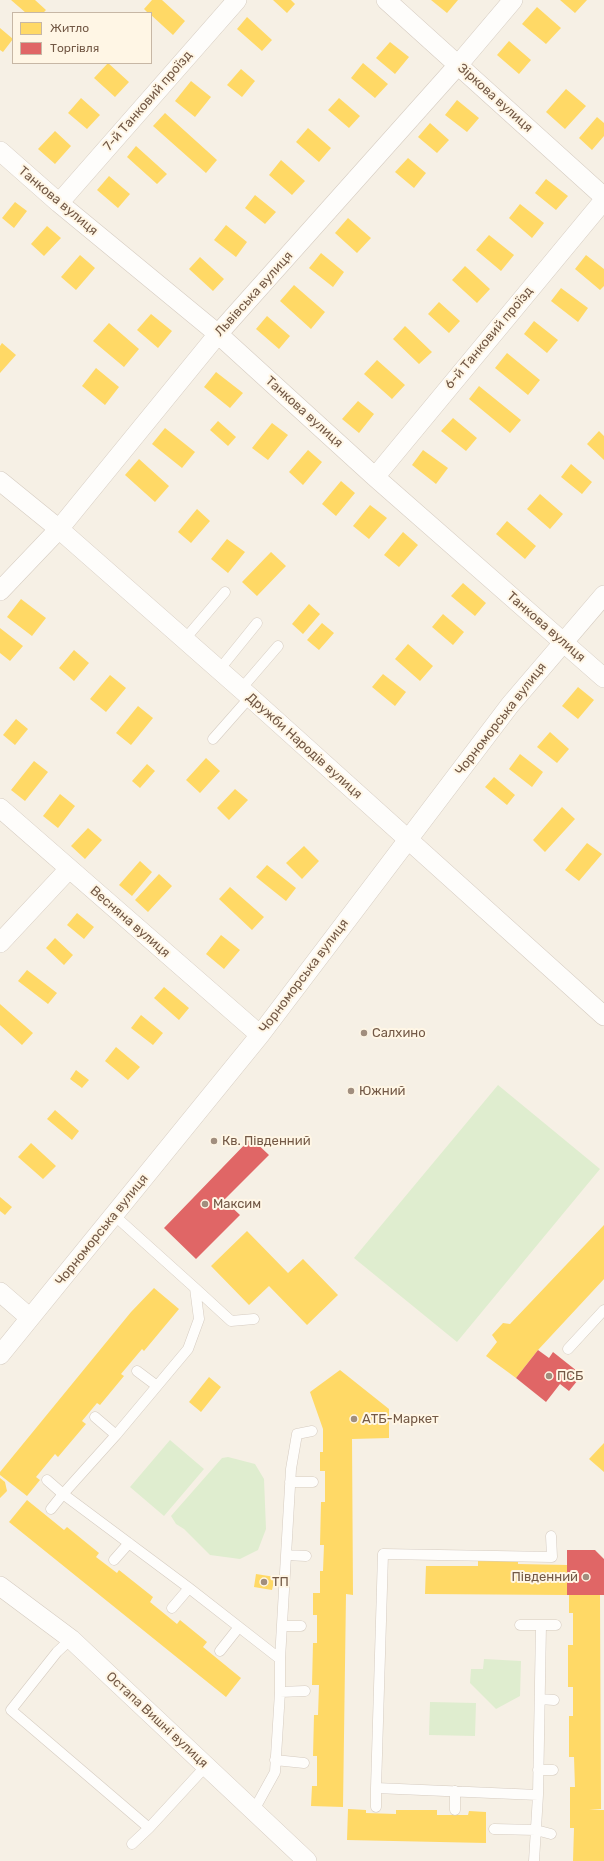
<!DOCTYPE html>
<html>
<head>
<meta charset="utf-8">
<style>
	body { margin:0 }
	#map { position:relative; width:604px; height:1861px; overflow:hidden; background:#f6f0e5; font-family:Rubik,sans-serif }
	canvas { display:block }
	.legend { position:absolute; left:12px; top:12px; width:140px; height:52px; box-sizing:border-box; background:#fff6e5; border:1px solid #c7b7a5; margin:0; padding:5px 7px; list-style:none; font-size:12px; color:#735946 }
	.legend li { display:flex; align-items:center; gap:8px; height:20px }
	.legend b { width:20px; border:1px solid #c7b7a5 }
</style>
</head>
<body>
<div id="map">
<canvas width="604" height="1861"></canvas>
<ul class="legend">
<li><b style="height:11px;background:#ffd966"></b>Житло</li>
<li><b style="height:11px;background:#e06666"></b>Торгівля</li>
</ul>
</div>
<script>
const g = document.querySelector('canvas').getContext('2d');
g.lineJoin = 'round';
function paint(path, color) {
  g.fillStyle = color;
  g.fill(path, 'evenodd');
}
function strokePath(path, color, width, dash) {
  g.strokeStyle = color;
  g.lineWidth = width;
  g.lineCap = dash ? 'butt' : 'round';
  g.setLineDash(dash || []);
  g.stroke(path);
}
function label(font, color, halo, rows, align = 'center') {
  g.font = font + ' Rubik,sans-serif';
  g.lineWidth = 4;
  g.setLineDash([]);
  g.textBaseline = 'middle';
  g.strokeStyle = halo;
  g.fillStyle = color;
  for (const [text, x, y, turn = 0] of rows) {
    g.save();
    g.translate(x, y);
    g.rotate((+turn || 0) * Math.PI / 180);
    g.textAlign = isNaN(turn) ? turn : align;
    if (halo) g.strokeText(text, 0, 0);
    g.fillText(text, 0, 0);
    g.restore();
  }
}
paint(new Path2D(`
	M498 1085 600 1169 457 1342 354 1258Z
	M170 1440 204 1469 164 1516 130 1487Z
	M228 1457 255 1464 264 1479 266 1529 258 1550 240 1559 210 1555 184 1529 176 1524 171 1516 222 1458Z
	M484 1659 521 1661 520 1696 496 1709 470 1683 471 1669H483Z
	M430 1702 476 1703 475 1736 429 1735Z`), '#dfedcf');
paint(new Path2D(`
	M11 0H35L46 10 43 13H26Z
	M152 0H162L185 21 173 35 151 15V13H148L144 9Z
	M273 0H291L295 4 287 13Z
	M431 0H458L447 13Z
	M560 0H587L575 13Z
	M537 7 561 28 546 44 522 24Z
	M247 17 272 40 262 51 237 29Z
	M0 28 13 39 3 52 0 50Z
	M509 41 531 60 519 74 497 55Z
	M390 42 409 57 395 74 376 58Z
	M108 63 129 82 115 97 94 78Z
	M363 63 388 84 375 98 351 78Z
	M241 69 255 81 242 97 227 85Z
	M191 81 211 97 195 117 175 101Z
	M566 89 586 106 565 129 546 112Z
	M81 98 100 115 87 129 68 113Z
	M339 98 360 116 349 128 328 110Z
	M457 100 479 118 467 132 445 115Z
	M165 113 217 160 206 173 153 126Z
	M597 117 604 123V136L592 150 579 138Z
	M430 123 449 140 437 153 418 137Z
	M308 128 331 148 319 162 296 142Z
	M55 131 71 146 55 164 38 149Z
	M136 146 167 174 157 184 127 157Z
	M408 158 426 173 414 188 395 172Z
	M281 160 305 181 292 195 269 175Z
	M109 176 130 194 118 208 97 190Z
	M546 179 568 196 556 210 535 193Z
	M255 195 276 212 265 224 245 208Z
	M15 202 27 211 14 228 2 218Z
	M520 204 544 223 532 238 509 218Z
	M348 218 371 238 357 253 335 233Z
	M226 225 247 242 236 257 214 240Z
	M47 226 61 238 44 256 31 244Z
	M489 235 514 255 501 271 476 250Z
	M321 253 344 272 333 287 309 268Z
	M80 255 95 268 76 290 61 277Z
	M586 255 604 269V286L600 290 575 269Z
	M200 257 224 279 213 291 189 269Z
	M465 266 490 289 477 303 452 280Z
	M294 285 325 312 311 329 280 301Z
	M561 288 588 308 578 322 551 301Z
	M439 302 460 321 449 333 428 314Z
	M151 314 172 331 158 348 137 330Z
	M267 316 290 336 279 349 256 329Z
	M534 321 558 340 547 353 524 334Z
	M109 323 139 349 124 367 93 341Z
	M405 326 432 352 419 364 393 339Z
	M2 343 16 355 0 373V346Z
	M507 353 540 380 528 395 495 368Z
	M377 360 405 385 392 399 364 374Z
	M96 368 119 387 105 405 82 386Z
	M216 372 243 393 230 408 204 387Z
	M479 386 521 420 510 433 469 399Z
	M358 401 374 414 359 433 342 419Z
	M453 418 477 438 466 451 441 431Z
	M218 421 236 437 228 446 210 430Z
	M272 423 288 435 268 460 252 448Z
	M165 428 195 452 182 468 152 444Z
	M599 431 604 436V460L587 444Z
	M308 450 322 462 303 485 289 472Z
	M423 450 448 468 436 484 412 465Z
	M139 459 169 486 155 502 125 475Z
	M571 464 592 482 582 494 561 477Z
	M341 481 355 493 336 516 322 504Z
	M540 494 563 514 550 529 527 509Z
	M370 505 387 518 369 539 353 526Z
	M197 509 210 521 191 543 178 532Z
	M507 521 536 546 525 559 496 534Z
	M403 532 418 545 399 567 384 555Z
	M227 539 245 552 228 573 211 559Z
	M271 552 286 566 257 596 242 582Z
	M463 583 486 603 475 616 451 596Z
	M21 599 46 618 32 636 7 617Z
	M309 604 320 614 303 634 292 624Z
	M443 614 464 632 453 645 432 627Z
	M322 623 334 633 319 650 307 640Z
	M0 628 23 646 10 661 0 653Z
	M408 644 433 666 420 681 395 659Z
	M74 650 89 663 74 681 59 668Z
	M383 674 406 692 395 706 372 687Z
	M110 675 126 688 106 712 90 699Z
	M578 687 594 700 578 719 562 706Z
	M138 706 153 718 131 745 116 733Z
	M16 719 28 729 15 745 3 735Z
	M550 732 569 749 557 763 537 747Z
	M520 754 543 772 532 787 509 769Z
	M206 758 220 771 200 793 186 780Z
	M34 761 48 772 25 801 11 790Z
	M147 764 155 771 140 788 132 781Z
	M494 777 515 795 507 805 485 787Z
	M235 789 248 800 229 820 217 808Z
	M60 794 75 806 58 828 43 816Z
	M562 807 575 819 545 852 533 840Z
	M88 828 102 840 85 859 71 846Z
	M587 843 602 854 579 881 565 870Z
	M304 846 319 861 302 879 286 863Z
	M140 861 152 872 132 896 119 885Z
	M267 865 296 888 286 901 256 877Z
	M159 874 172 886 148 912 135 900Z
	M230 887 264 917 252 930 219 899Z
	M77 913 94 927 84 939 67 925Z
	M221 935 240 950 224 969 206 954Z
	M55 938 73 955 64 965 46 948Z
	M27 970 57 993 48 1004 18 981Z
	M164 987 189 1008 179 1020 154 998Z
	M0 1004 33 1033 22 1045 0 1025Z
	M141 1015 163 1033 153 1045 131 1028Z
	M116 1047 140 1067 128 1080 105 1061Z
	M76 1070 89 1080 82 1088 70 1079Z
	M55 1110 79 1131 72 1140 47 1119Z
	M31 1143 56 1166 43 1179 18 1157Z
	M0 1197 12 1207 5 1215 0 1211Z
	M604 1225V1279L538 1350 516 1378 486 1356 497 1342 492 1335 503 1323 510 1324Z
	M247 1231 288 1273 303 1259 338 1295 307 1325 269 1286 249 1305 211 1266Z
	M154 1288 179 1309 144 1351 142 1349 121 1374 124 1376 100 1405 97 1403 82 1421 86 1424 58 1457 55 1454 36 1477 40 1480 27 1496 0 1475V1472L131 1312Z
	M340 1370 389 1409V1438L352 1439 353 1595 346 1594 343 1807 311 1806 312 1786H317V1756H313L314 1715H318L319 1685H312L313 1643H317V1615H313V1593H320V1571H323L324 1545H320L321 1502H325V1471H320V1452H323V1429L310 1392Z
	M209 1377 221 1387 201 1412 189 1402Z
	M604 1443V1472L589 1459Z
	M0 1478 5 1482 7 1491 0 1498Z
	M27 1500 64 1530 67 1527 99 1553 96 1557 117 1573 119 1570 153 1597 150 1602 177 1624 180 1620 207 1642 203 1647 241 1678 226 1697 9 1522Z
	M478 1560 518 1561V1564L567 1565V1595L425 1594 426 1566H478Z
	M256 1574 275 1577 272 1590 254 1587Z
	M569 1595H600L601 1809 589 1810H604V1861H573L574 1828H570V1787H575L574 1757H569V1716H573V1687H568V1645H573V1613H569Z
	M348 1809 366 1810V1813L396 1814V1810H437V1815H468L469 1811 486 1812V1843L347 1840Z`), '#ffd966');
paint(new Path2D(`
	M251 1138 269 1155 224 1200 240 1215 196 1259 164 1228Z
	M538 1350 549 1358 553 1352 582 1375 569 1391 560 1384 546 1402 516 1378Z
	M567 1550H595L604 1559V1595H567Z`), '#e06666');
const lane = new Path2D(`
	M185 639 225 592
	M219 670 257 623
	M241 689 278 646
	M213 739 250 697
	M115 1216 195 1288 199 1319 188 1349 116 1435 63 1494 189 1588 280 1659
	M195 1288 231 1321 254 1319
	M568 1349 604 1310
	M137 1371 157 1386
	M95 1417 116 1435
	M47 1480 63 1494 51 1509
	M290 1482H313
	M286 1555 306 1556
	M114 1560 129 1543
	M172 1608 189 1588
	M520 1625H541L538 1795 534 1861
	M541 1625H556
	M282 1626H301
	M71 1639 57 1652 11 1710 149 1828 206 1766
	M220 1651 239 1627
	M280 1692 305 1691
	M540 1699 554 1700
	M275 1760 304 1763
	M538 1770H553
	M376 1788V1807
	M455 1791V1810
	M538 1795 376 1788 383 1554 552 1557 551 1536
	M254 1810 275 1772 280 1692V1659L291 1469 297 1434 312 1431
	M494 1829 536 1830 551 1834
	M132 1844 149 1828`);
const street = new Path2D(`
	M386 0 604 197
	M0 151 59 203 218 334 375 477 604 678
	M59 203 237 0
	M375 477 604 200
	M0 481 59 529 250 697 604 1016
	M0 591 59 529 218 334 458 65 513 0
	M0 808 260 1035
	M0 943 69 869
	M0 1292 30 1318
	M0 1355 260 1035 510 705 604 595
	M0 1586 71 1639 307 1861`);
strokePath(lane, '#d5cbc0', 11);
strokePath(street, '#d5cbc0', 20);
strokePath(lane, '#fefdfb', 10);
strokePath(street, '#fefdfb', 19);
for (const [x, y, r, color] of [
	[364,1033,4,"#a18e7e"],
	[351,1091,4,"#a18e7e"],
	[214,1141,4,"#a18e7e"],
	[205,1204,4,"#a18e7e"],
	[549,1376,4,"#a18e7e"],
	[354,1419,4,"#a18e7e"],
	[586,1577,4,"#a18e7e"],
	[264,1582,4,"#a18e7e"]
]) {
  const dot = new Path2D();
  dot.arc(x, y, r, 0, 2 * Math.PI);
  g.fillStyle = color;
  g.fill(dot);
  strokePath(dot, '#fff6e5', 1.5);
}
label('13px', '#735946', '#fff6e5', [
	["Зіркова вулиця",495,98,42],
	["7-й Танковий проїзд",148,101,-49],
	["Танкова вулиця",58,201,40],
	["Львівська вулиця",254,294,-48],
	["6-й Танковий проїзд",489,338,-50],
	["Танкова вулиця",304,412,42],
	["Танкова вулиця",546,627,41],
	["Чорноморська вулиця",501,719,-52],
	["Дружби Народів вулиця",304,746,42],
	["Весняна вулиця",130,922,41],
	["Чорноморська вулиця",304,976,-53],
	["Чорноморська вулиця",102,1230,-51],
	["Остапа Вишні вулиця",157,1720,43]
]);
label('13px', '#735946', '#fff6e5', [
	["Салхино",372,1033],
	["Южний",359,1091],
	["Кв. Південний",222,1141],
	["Максим",213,1204],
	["ПСБ",557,1376],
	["АТБ-Маркет",362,1419],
	["Південний",578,1577,"right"],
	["ТП",272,1582]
], 'left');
</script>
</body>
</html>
